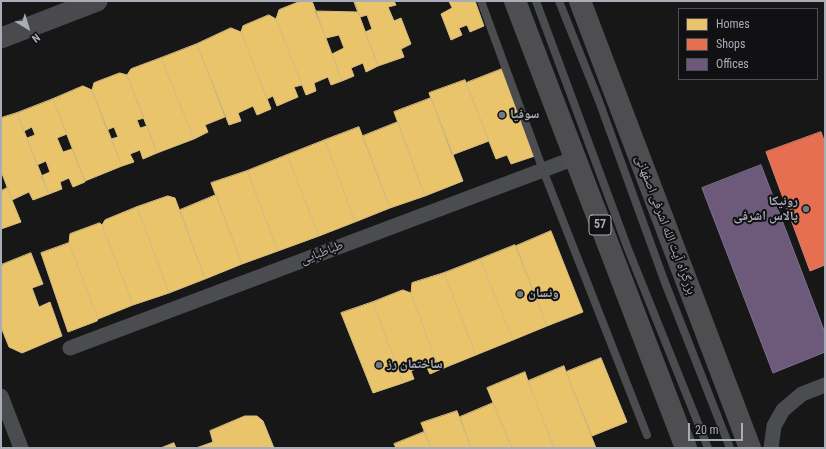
<!DOCTYPE html>
<html>
<head>
<meta charset="utf-8">
<style>
	body { margin:0 }
	#map { position:relative; width:826px; height:449px; overflow:hidden; background:#171717; font-family:"Roboto Condensed",sans-serif }
	canvas { display:block }
	.frame { position:absolute; inset:0; border:2px solid #a8adb8; pointer-events:none }
	.legend { position:absolute; left:678px; top:8px; width:140px; height:72px; box-sizing:border-box; background:#111113; border:1px solid #4d4f55; margin:0; padding:5px 7px; list-style:none; font-size:12px; color:#a8adb8 }
	.legend li { display:flex; align-items:center; gap:8px; height:20px }
	.legend b { width:20px; border:1px solid #4d4f55 }
	.north { position:absolute; left:8px; top:8px; width:40px; height:40px; -webkit-text-stroke:3px #111113; paint-order:stroke; rotate:142deg; font-size:11px; font-weight:700; line-height:16px; text-align:center; color:#a8adb8 }
	.north::after { content:''; display:block; margin:auto; width:14px; height:18px; background:#a8adb8; clip-path:polygon(50% 0,100% 100%,50% 72%,0 100%) }
	.scale { position:absolute; left:688px; top:423px; width:55px; height:18px; box-sizing:border-box; border:2px solid #a8adb8; border-top:0; padding-left:5px; font-size:12px; line-height:14px; white-space:nowrap; color:#a8adb8; -webkit-text-stroke:3px #111113; paint-order:stroke }
</style>
</head>
<body>
<div id="map">
<canvas width="826" height="449"></canvas>
<div class="frame"></div>
<ul class="legend">
<li><b style="height:11px;background:#e9c46a"></b>Homes</li>
<li><b style="height:11px;background:#e76f51"></b>Shops</li>
<li><b style="height:11px;background:#6d597a"></b>Offices</li>
</ul>
<div class="north">N</div>
<div class="scale">20 m</div>
</div>
<script>
const g = document.querySelector('canvas').getContext('2d');
g.lineJoin = 'round';
function paint(path, color) {
  g.fillStyle = color;
  g.fill(path, 'evenodd');
}
function strokePath(path, color, width, dash) {
  g.strokeStyle = color;
  g.lineWidth = width;
  g.lineCap = dash ? 'butt' : 'round';
  g.setLineDash(dash || []);
  g.stroke(path);
}
function label(font, color, halo, rows, align = 'center') {
  g.font = font + ' "Roboto Condensed","Noto Naskh Arabic",sans-serif';
  g.lineWidth = 4;
  g.setLineDash([]);
  g.textBaseline = 'middle';
  g.strokeStyle = halo;
  g.fillStyle = color;
  for (const [text, x, y, turn = 0] of rows) {
    g.save();
    g.translate(x, y);
    g.rotate((+turn || 0) * Math.PI / 180);
    g.textAlign = isNaN(turn) ? turn : align;
    if (halo) g.strokeText(text, 0, 0);
    g.fillText(text, 0, 0);
    g.restore();
  }
}
const homes = new Path2D(`
	M301 1H312L342 81 331 85 328 77 314 83 316 91 306 95 276 19 279 10Z
	M354 1H394L396 5 388 7 394 21 401 18 411 44 401 49 404 57 378 66 365 32 372 29 367 15 360 17Z
	M449 1H475L484 26 470 32 467 25 459 28 462 35 451 40 441 14 452 8Z
	M315 11 358 12 378 66 366 72 363 63 351 68 354 76 342 81 332 54 344 48 339 35 326 38Z
	M269 15 276 19 302 85 294 87 298 97 277 106 273 96 267 99 241 32 243 26Z
	M231 28 241 32 271 109 257 115 253 106 238 113 241 121 229 125 197 44Z
	M197 44 225 117 205 125 208 132 194 139 161 58Z
	M161 58 194 139 157 153 127 75 131 69Z
	M502 69 535 156 511 164 507 155 496 159 466 83Z
	M120 73 127 75 144 118 137 120 140 128 147 126 157 153 143 159 140 150 130 154 134 162 122 166 111 139 118 137 114 127 107 130 92 90 94 83Z
	M465 80 489 141 452 155 429 93Z
	M83 86 92 90 122 166 85 181 53 99Z
	M431 98 463 181 425 196 394 112Z
	M53 99 67 134 57 138 63 152 72 149 85 182 73 187 69 178 60 182 62 189 49 194 41 176 50 172 46 161 37 165 27 138 35 135 32 127 24 131 17 113Z
	M17 113 49 194 33 200 29 192 12 200 1 171V118Z
	M398 122 425 196 390 208 363 136Z
	M359 127 390 208 355 222 325 140Z
	M325 140 355 222 319 236 287 155Z
	M287 155 319 236 278 251 247 171Z
	M247 171 278 251 242 264 211 183Z
	M7 188 21 222 1 229V191Z
	M216 195 242 264 205 279 180 210Z
	M168 196 175 198 205 279 169 293 137 207Z
	M137 207 169 293 133 305 102 225 105 220Z
	M100 223 102 225 133 305 98 319 69 243 70 234Z
	M551 231 583 312 547 326 516 246Z
	M69 243 98 319 97 321 68 332 41 253Z
	M515 245 547 326 513 340 480 259Z
	M31 253 43 284 32 288 39 307 50 302 62 336 22 353 9 347 1 327V265Z
	M480 259 513 340 476 355 444 273Z
	M444 273 476 355 439 370 411 293 412 283Z
	M403 290 411 293 439 370 430 374 425 364 411 371 414 379 403 383 373 302Z
	M373 302 403 383 373 393 341 313Z
	M601 358 627 422 592 436 566 372Z
	M564 366 566 372 596 448H554L528 381Z
	M525 372 528 381 554 448H512L487 388Z
	M493 403 512 448H471L460 417Z
	M457 411 471 448H431L421 423Z
	M245 416H257L263 421 274 448H196L213 442 210 431Z
	M424 432 431 448H396L394 444Z
	M174 443 176 448H161Z`);
paint(homes, '#e9c46a');
strokePath(homes, '#d6bd81', 1);
const shops = new Path2D(`
	M821 132 825 143V265L810 271 766 152Z`);
paint(shops, '#e76f51');
strokePath(shops, '#d48270', 1);
const offices = new Path2D(`
	M761 165 825 333V352L773 373 702 188Z`);
paint(offices, '#6d597a');
strokePath(offices, '#7f728d', 1);
strokePath(new Path2D(`
	M481 1 543 170 647 435
	M536 1 628 249 708 448
	M559 1 599 101 664 280 730 448`), '#4b4c50', 8);
strokePath(new Path2D(`
	M70 348 575 158
	M1 396 21 448
	M771 448 774 426 783 410 802 394 825 385`), '#4b4c50', 15);
strokePath(new Path2D(`
	M1 38 97 1`), '#4a4a4e', 21);
strokePath(new Path2D(`
	M515 1 686 448
	M580 1 750 448`), '#4e4e51', 22);
for (const [x, y, r, color] of [
	[502,115,4,"#757880"],
	[806,209,4,"#757880"],
	[520,294,4,"#757880"],
	[379,365,4,"#757880"]
]) {
  const dot = new Path2D();
  dot.arc(x, y, r, 0, 2 * Math.PI);
  g.fillStyle = color;
  g.fill(dot);
  strokePath(dot, '#111113', 1.5);
}
for (const [x, y, w] of [
	[600,225,22]
]) {
  const box = new Path2D();
  box.roundRect(x - w / 2, y - 10, w, 20, 3);
  g.fillStyle = '#111113';
  g.fill(box);
  strokePath(box, '#a8adb8', 1);
}
label('bold 12px', '#a8adb8', null, [
	["57",600,225]
]);
label('bold 13px', '#a8adb8', '#111113', [
	["سوفیا",510,115],
	["رونیکا",798,202,"right"],
	["پالاس اشرفی",798,217,"right"],
	["ونسان",528,294],
	["ساختمان رز",387,365]
], 'left');
label('13px', '#a8adb8', '#111113', [
	["بزرگراه آیت الله اشرفی اصفهانی",665,225,69],
	["طباطبایی",322,253,-21]
]);
</script>
</body>
</html>
